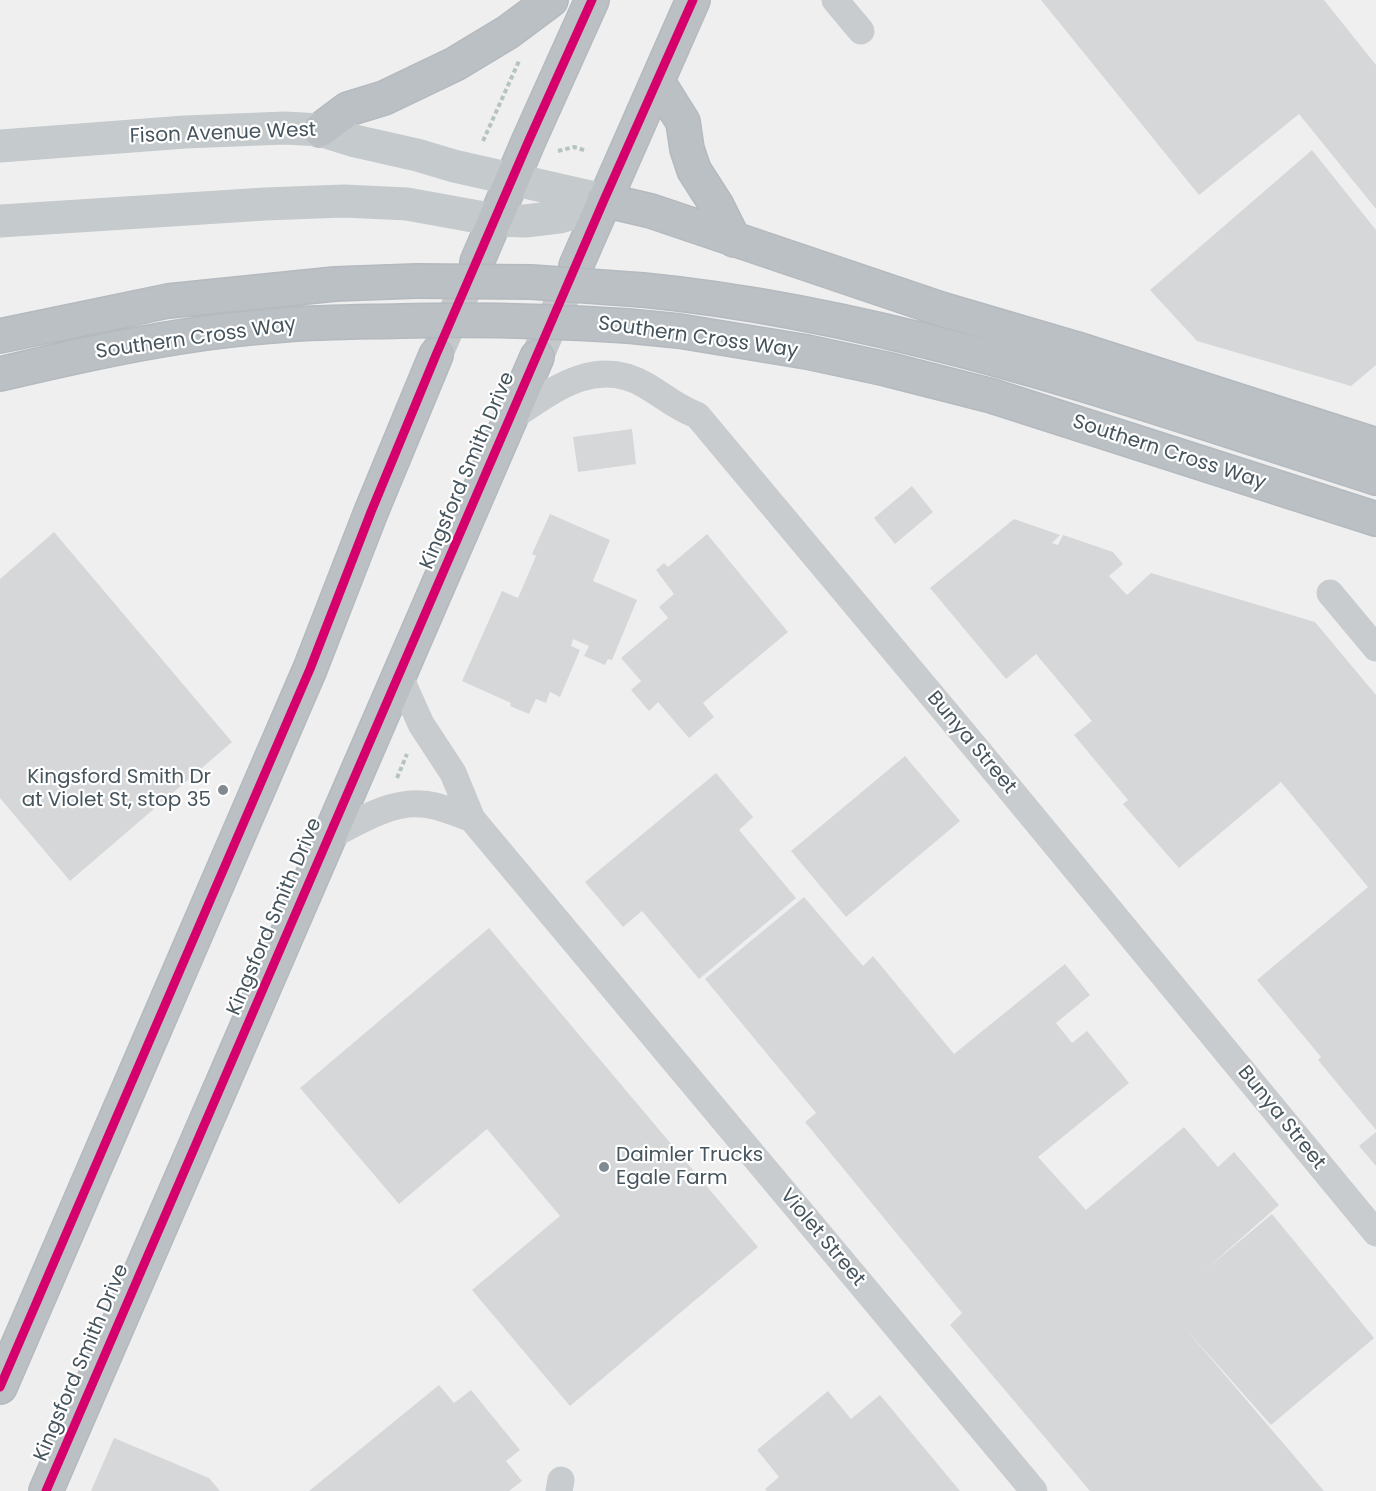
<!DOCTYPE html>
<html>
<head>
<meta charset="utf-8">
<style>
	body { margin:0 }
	canvas { display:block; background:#f0efef }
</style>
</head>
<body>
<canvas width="1376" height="1491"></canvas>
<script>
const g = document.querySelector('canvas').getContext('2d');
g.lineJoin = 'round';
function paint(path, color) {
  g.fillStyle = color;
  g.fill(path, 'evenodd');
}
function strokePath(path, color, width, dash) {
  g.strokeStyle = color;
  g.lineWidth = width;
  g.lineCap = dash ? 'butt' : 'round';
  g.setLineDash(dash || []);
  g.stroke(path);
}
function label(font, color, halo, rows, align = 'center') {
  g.font = font + ' Poppins,sans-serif';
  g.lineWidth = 4.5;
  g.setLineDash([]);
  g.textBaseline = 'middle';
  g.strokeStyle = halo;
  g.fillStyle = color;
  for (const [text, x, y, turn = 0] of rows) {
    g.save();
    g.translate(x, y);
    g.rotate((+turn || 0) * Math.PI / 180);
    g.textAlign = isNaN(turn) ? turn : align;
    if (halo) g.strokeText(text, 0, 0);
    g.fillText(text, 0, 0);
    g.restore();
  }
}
paint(new Path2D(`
	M1041 0H1324L1376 65V209L1299 114 1199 195Z
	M1312 150 1376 230V365L1351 386 1197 341 1150 290Z
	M632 429 636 464 578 472 573 437Z
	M912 486 933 512 895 544 874 518Z
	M550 514 610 540 593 581 637 600 612 660 608 659 605 665 584 656 589 646 573 639 571 646 580 650 560 697 550 692 546 703 536 699 529 714 510 706 511 703 462 681 502 591 518 598 536 556 532 554Z
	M1014 519 1060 535 1052 543 1058 545 1063 535 1113 552 1123 564 1109 576 1127 595 1151 573 1315 622 1376 695V1130L1318 1060 1321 1057 1257 980 1368 887 1281 782 1179 868 1123 804 1128 800 1074 735 1092 721 1036 654 1006 679 930 588Z
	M54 532 232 742 70 881 0 798V579Z
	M707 534 788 632 703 703 714 717 689 738 658 702 649 711 631 690 641 681 621 658 668 618 659 607 674 594 656 570 664 563 668 567Z
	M905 756 960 821 846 917 791 851Z
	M716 773 753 817 739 830 796 898 699 979 642 911 623 927 585 882Z
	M804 897 863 966 873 956 954 1054 1065 964 1090 995 1056 1023 1072 1043 1087 1031 1129 1083 1038 1157 1086 1210 1184 1127 1218 1167 1234 1152 1279 1205 1204 1271 1272 1214 1374 1338 1271 1425 1184 1327 1324 1491H1090L950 1325 962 1313 805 1122 816 1113 705 979Z
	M489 928 758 1247 570 1406 472 1290 560 1216 487 1129 399 1204 300 1088Z
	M1376 1132V1166L1359 1146Z
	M439 1385 454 1403 471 1390 520 1450 506 1461 522 1481 509 1491H309Z
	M828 1391 851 1419 880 1395 960 1491H767L765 1489 779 1477 757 1450Z
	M114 1438 209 1478 220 1491H91Z`), '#d6d7d8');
strokePath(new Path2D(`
	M436 355 477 262
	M537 357 576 266`), '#c5c8ca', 33, [33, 16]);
const highway = new Path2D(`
	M658 82 683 122 687 149 694 170 717 206 734 240
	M320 130 348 109 384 98 455 64 508 32 551 0
	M604 200 651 211 941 309 1077 349 1376 445
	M477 262 529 140 592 0
	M576 266 693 0
	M643 290C897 315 1135 401 1376 478
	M628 326 679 331 807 352 886 369 992 396 1376 519
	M0 336 168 301 335 284 416 281
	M0 374C93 352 189 331 285 325 323 322 361 322 400 321
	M0 1387 310 669 371 512 436 355
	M46 1491 537 357`);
strokePath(highway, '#b4babf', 36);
strokePath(new Path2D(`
	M483 141 519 61
	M558 151 574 147 587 151
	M397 778 407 754`), '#b6c4bf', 4, [4.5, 3]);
strokePath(new Path2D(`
	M835 0 861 31
	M511 418C553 390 595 356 645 385 663 395 678 409 697 415L980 753 1376 1233
	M1330 593 1376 648
	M400 677 421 724 453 773 472 819 1034 1491
	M330 836C358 822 390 801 422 804 439 805 456 813 472 819
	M559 1491 561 1480`), '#c8ccce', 27);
strokePath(new Path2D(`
	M0 146 185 132 285 128 320 130 355 141 417 155 454 166 604 200
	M0 221 265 204 344 201 407 204 495 220 525 221 559 217 602 205`), '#c5cacd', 33);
strokePath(highway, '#bac0c4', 33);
const highwayBridge = new Path2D(`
	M416 281 531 282 643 290
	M400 321C476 319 552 321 628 326`);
strokePath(highwayBridge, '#b4babf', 36, []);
strokePath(highwayBridge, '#bac0c4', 33);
strokePath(new Path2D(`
	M0 1387 310 669 371 512 436 355 529 140 592 0
	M46 1491 604 200 693 0`), '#d6006c', 9);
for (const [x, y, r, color] of [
	[223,790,6,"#818a90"],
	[604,1167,6,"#818a90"]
]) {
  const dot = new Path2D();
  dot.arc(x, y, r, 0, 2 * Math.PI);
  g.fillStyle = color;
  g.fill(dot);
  strokePath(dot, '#fff', 2);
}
label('20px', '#45545d', '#fff', [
	["Fison Avenue West",223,134,-2],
	["Southern Cross Way",698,338,8],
	["Southern Cross Way",196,339,-8],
	["Southern Cross Way",1169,453,18],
	["Kingsford Smith Drive",468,471,-67],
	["Bunya Street",971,743,50],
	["Kingsford Smith Drive",275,917,-67],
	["Bunya Street",1281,1118,51],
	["Violet Street",822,1238,50],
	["Kingsford Smith Drive",82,1363,-67]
]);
label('20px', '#45545d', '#fff', [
	["Kingsford Smith Dr",211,778],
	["at Violet St, stop 35",211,801],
	["Daimler Trucks",616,1156,"left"],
	["Egale Farm",616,1179,"left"]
], 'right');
</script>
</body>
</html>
